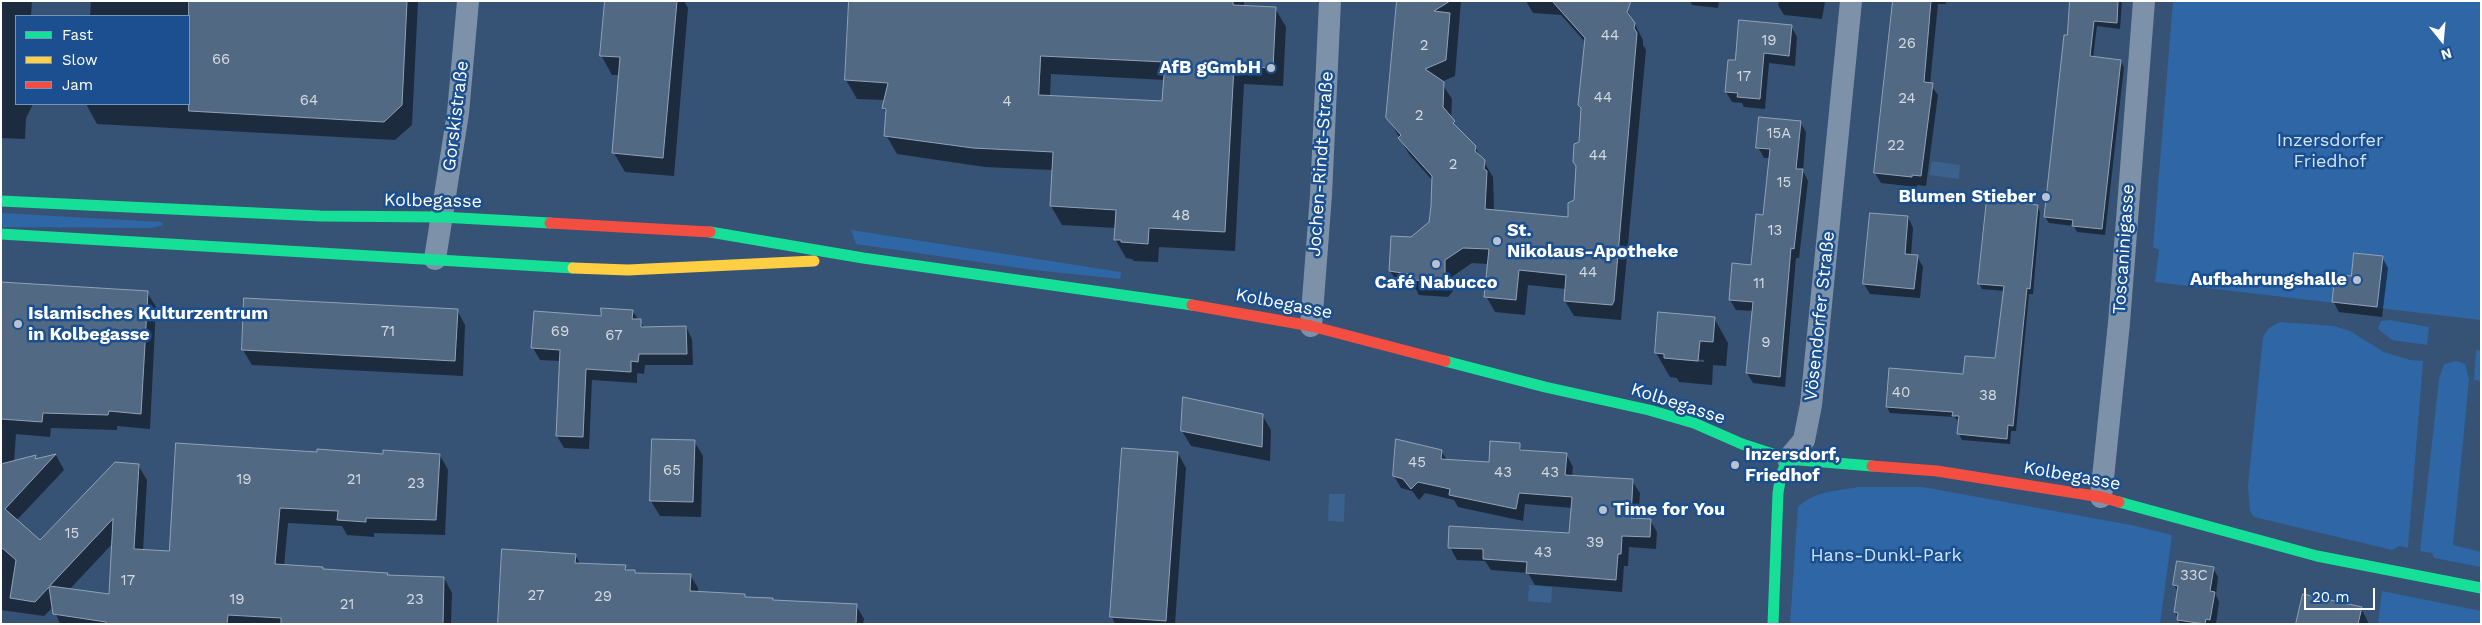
<!DOCTYPE html>
<html>
<head>
<meta charset="utf-8">
<style>
	body { margin:0 }
	#map { position:relative; width:2482px; height:625px; overflow:hidden; background:#365274; font-family:"Work Sans",sans-serif }
	canvas { display:block }
	.frame { position:absolute; inset:0; border:2px solid #fff; pointer-events:none }
	.legend { position:absolute; left:15px; top:15px; width:175px; height:90px; box-sizing:border-box; background:#1b4f8f; border:1px solid #7695bc; margin:0; padding:6px 9px; list-style:none; font-size:15px; color:#fff }
	.legend li { display:flex; align-items:center; gap:10px; height:25px }
	.legend b { width:25px; border:1px solid #7695bc }
	.north { position:absolute; left:2417px; top:15px; width:50px; height:50px; -webkit-text-stroke:4px #1b4f8f; paint-order:stroke; rotate:163deg; font-size:14px; font-weight:700; line-height:20px; text-align:center; color:#fff }
	.north::after { content:''; display:block; margin:auto; width:18px; height:22px; background:#fff; clip-path:polygon(50% 0,100% 100%,50% 72%,0 100%) }
	.scale { position:absolute; left:2304px; top:588px; width:71px; height:22px; box-sizing:border-box; border:2px solid #fff; border-top:0; padding-left:6px; font-size:15px; line-height:18px; white-space:nowrap; color:#fff; -webkit-text-stroke:4px #1b4f8f; paint-order:stroke }
</style>
</head>
<body>
<div id="map">
<canvas width="2482" height="625"></canvas>
<div class="frame"></div>
<ul class="legend">
<li><b style="height:6px;background:#16e098"></b>Fast</li>
<li><b style="height:6px;background:#ffcf43"></b>Slow</li>
<li><b style="height:6px;background:#f24e42"></b>Jam</li>
</ul>
<div class="north">N</div>
<div class="scale">20 m</div>
</div>
<script>
const g = document.querySelector('canvas').getContext('2d');
g.lineJoin = 'round';
function paint(path, color) {
  g.fillStyle = color;
  g.fill(path, 'evenodd');
}
function strokePath(path, color, width, dash) {
  g.strokeStyle = color;
  g.lineWidth = width;
  g.lineCap = dash ? 'butt' : 'round';
  g.setLineDash(dash || []);
  g.stroke(path);
}
function label(font, color, halo, rows, align = 'center') {
  g.font = font + ' "Work Sans",sans-serif';
  g.lineWidth = 5;
  g.setLineDash([]);
  g.textBaseline = 'middle';
  g.strokeStyle = halo;
  g.fillStyle = color;
  for (const [text, x, y, turn = 0] of rows) {
    g.save();
    g.translate(x, y);
    g.rotate((+turn || 0) * Math.PI / 180);
    g.textAlign = isNaN(turn) ? turn : align;
    if (halo) g.strokeText(text, 0, 0);
    g.fillText(text, 0, 0);
    g.restore();
  }
}
paint(new Path2D(`
	M2173 1H2481V320L2155 282 2159 250 2153 247Z
	M1 213 162 222 163 225 151 228 1 227Z
	M851 230 1121 272 1120 279 1033 270 856 244Z
	M2390 320 2429 327 2427 345 2392 340 2378 329 2381 321Z
	M2280 322 2334 326 2350 331 2384 352 2410 360 2423 361 2408 548 2399 546 2392 550 2254 517 2250 511 2248 486 2263 337 2269 328Z
	M2476 350 2481 351V381L2474 380Z
	M2456 361 2465 364 2469 379 2453 545 2481 552V567L2434 558 2432 553 2420 551 2439 379 2444 364Z
	M1858 487H1923L2131 525 2172 535 2160 624H1790L1798 507C1814 491 1837 491 1858 487Z
	M2382 591 2481 611V624H2378Z`), '#2f66a5');
paint(new Path2D(`
	M1932 161 1960 165 1959 179 1929 175Z
	M1329 494H1345L1344 522 1328 521Z
	M1529 585 1552 587 1551 603 1528 601Z`), '#3b618d');
paint(new Path2D(`
	M1 1H32L31 16H16V104H33L26 118 25 139 1 138Z
	M91 1H418L412 125 395 140 97 124 86 104H189V16H90Z
	M606 1H684L688 8 674 176 625 172 614 153 620 75H612L601 55Z
	M851 1H1244V7L1275 8 1286 27 1283 86 1244 84 1235 251 1159 247 1158 262 1134 261 1132 259 1126 258 1115 239 1116 228 1062 225 1051 206 1053 170 985 167 897 154 886 135 887 115 883 108 885 100 857 99 846 80ZM1051 74 1165 80 1164 102 1050 96Z
	M1398 1H1461L1455 76 1441 82 1452 99 1451 119 1458 130 1475 147 1493 177 1494 211 1569 219 1575 201 1586 43 1561 15 1533 13 1526 1H1621L1627 9 1643 40V45L1646 50 1621 320 1574 316 1565 301 1566 289 1528 285 1525 315 1495 312 1486 296 1489 264 1472 263 1453 276V291L1448 297 1419 295 1416 289 1400 286 1390 271 1411 239 1431 223 1433 181 1409 154 1388 118Z
	M1690 1H1719L1718 8 1692 5Z
	M1779 1H1825L1822 19 1784 15 1778 5Z
	M1894 1H1946V4H1938L1930 84 1938 95 1926 186 1917 185V187L1881 183 1875 173Z
	M2071 1H2122L2120 29 2097 26 2093 58 2120 61 2124 67 2105 235 2077 232 2074 226 2049 223 2045 217Z
	M1791 26 1797 37 1795 66 1769 63 1765 109 1744 107 1742 103 1732 102 1726 92 1736 61Z
	M1800 122 1806 132 1803 171 1808 181 1799 258H1796L1785 387 1753 383 1747 373 1754 311 1736 310 1730 300 1752 266 1764 216 1771 158H1764L1758 147Z
	M2037 206 2040 212 2033 294H2029L2016 431H2011L2010 444 1962 440 1959 434 1960 422 1954 417 1890 413 1887 407 1996 360 2004 291 1982 289 1979 283Z
	M1908 217 1913 228 1911 256H1917L1923 267 1920 298 1870 294 1864 284Z
	M2382 257 2388 268 2382 317 2339 312 2333 301 2353 278Z
	M1 283 147 292 156 307 150 429 117 426V430L51 428 50 437 16 434 14 462 35 456 37 460 56 455 64 470 16 521 40 542 138 465 147 480 143 551 170 552 318 454 440 455 448 470 445 535 374 533V537L347 535 342 526 288 523 284 566 324 571 387 574 388 576 444 578 452 593 451 623 461 624H60L53 607 44 616 1 610ZM113 543 110 595 69 590Z
	M457 310 465 325 463 376 252 365 243 350Z
	M632 311 645 328 686 327 692 339 693 365H645L644 374 637 373V383L592 380 589 449 564 448 557 436 561 361 540 360 533 348 602 318Z
	M1714 318 1728 343 1726 366 1713 365 1712 385 1679 382 1677 378 1670 377 1656 353ZM1670 357 1704 360V362L1670 359Z
	M1262 415 1271 430 1270 461 1191 446 1182 431Z
	M694 441 703 456 701 517 660 516 651 501Z
	M1519 445 1523 451 1566 454 1573 467 1572 477 1632 481 1640 493 1638 520H1650L1657 532 1656 549 1629 547 1628 566H1624L1622 592 1535 585 1528 573 1491 570 1485 561 1457 560 1450 547 1571 534 1573 508 1525 504 1523 521 1458 507 1454 500 1425 493 1419 500 1412 491 1401 488 1394 476 1441 451 1447 460 1490 463Z
	M1178 453 1186 468 1175 624H1115L1112 617Z
	M575 555 581 565 625 567 628 571 636 574 690 575 698 588V593L744 595 746 598 774 602 856 605 864 619 863 624H499Z
	M2213 568 2218 577 2216 595 2219 602 2216 624H2180L2175 612 2178 592 2174 585Z
	M2361 608 2369 624H2297Z`), '#0007');
const building = new Path2D(`
	M189 1H407L402 105 384 122 189 111Z
	M605 1H677L663 158 612 153 620 57 600 56Z
	M849 1H1233V5L1276 7 1273 68 1234 66 1225 232 1149 228 1148 244 1121 242V240H1114L1116 210 1050 206 1053 152 973 148 884 136 886 109 882 108 888 83 845 80ZM1041 56 1165 62 1162 101 1039 95Z
	M1397 1H1450L1434 11 1450 13 1446 60 1425 69 1444 82 1443 107 1455 121 1453 123 1476 146 1475 151 1485 160 1484 169 1487 171 1485 209 1568 217V203L1574 200 1576 166 1573 162 1574 144 1579 142 1581 108 1578 105 1585 38 1552 1H1631L1627 12 1635 23 1634 28 1637 33 1614 301 1612 305 1564 301 1566 275 1519 270 1516 300 1484 297 1489 249 1463 248 1445 260V275L1439 281 1409 280V274L1389 271 1391 236 1411 237 1429 222 1431 206 1432 176 1398 138 1401 135 1386 118Z
	M1893 1H1931L1924 82 1933 83 1921 176 1912 175V177L1874 173Z
	M2070 1H2118L2117 23 2094 21 2090 56 2121 60 2102 229 2072 226 2073 220 2044 217 2064 35H2067Z
	M1739 20 1792 25 1789 56 1764 53 1760 99 1737 97 1738 93 1725 92 1728 60H1735Z
	M1759 117 1801 121 1796 169H1803L1794 249 1791 248 1780 377 1746 373 1753 302 1729 300 1732 263 1751 265 1756 214 1763 215 1770 149 1756 148Z
	M1987 199 2038 205 2030 289 2027 288 2013 426 2008 425 2007 439 1957 434 1959 416H1952L1953 412 1886 407 1889 368 1963 374 1965 356 1995 358 2004 286 1978 284Z
	M1870 213 1908 216 1905 254 1918 255 1914 289 1863 284Z
	M2354 253 2383 256 2377 307 2332 302 2335 274 2351 276Z
	M1 282 148 291 141 414 109 411 108 415 43 413 42 422 1 419Z
	M244 298 458 309 455 361 242 350Z
	M601 308 633 310 632 319H641V327L686 326 687 354H639L638 362 631 361V372L586 369 583 437 556 436 560 350 531 348 534 311 601 316Z
	M1658 312 1715 317 1713 342 1700 341 1698 361 1664 358V354L1655 353Z
	M1183 397 1263 414 1262 447 1181 431Z
	M652 439 695 440 693 502 650 501Z
	M1396 439 1442 450 1441 459 1489 462 1490 441 1520 443V450L1567 453 1565 475 1633 479 1631 518 1651 519 1650 537 1622 536 1621 554H1618L1616 580 1526 573 1527 562 1483 559V549L1448 548 1449 526 1569 533 1572 497 1519 493 1516 509 1449 495 1450 489 1418 482 1411 489 1403 479 1393 476Z
	M176 443 317 452V449L383 454V450L440 454 436 520 366 518V522L337 520 338 511 280 508 275 564 323 567V569L388 573 387 575 444 577 443 624H281V618L228 615 227 624H106V622L53 614 49 587 35 602 10 598 16 560 1 547V464L36 455 35 459 56 454 5 509 40 540 115 462 139 464 134 549 169 551ZM113 519 109 594 50 586Z
	M1122 448 1178 452 1166 621 1110 617Z
	M502 549 576 554 575 563 626 565 625 570H635V573L691 574 690 591 745 594V597L773 598V600L857 604 856 624H498Z
	M2177 561 2214 567 2210 591 2215 592 2210 620 2206 619 2205 624 2177 620 2178 613 2174 612 2178 586 2173 585Z
	M2303 594 2362 607 2358 624H2296Z`);
paint(building, '#526984');
strokePath(building, '#92a2b6', 1);
strokePath(new Path2D(`
	M435 259 458 113 468 1
	M1311 326 1321 195 1330 1
	M1788 459 1804 440 1811 405 1851 1
	M2101 497 2119 323 2144 1`), '#7d92a8', 22);
strokePath(new Path2D(`
	M1 201 320 216 441 217 550 223
	M710 232 863 258 1192 305
	M1 234 573 268
	M1445 361 1545 387 1649 410 1694 423 1742 444 1788 459 1872 466
	M2119 502 2317 556 2481 588
	M1773 624 1778 493 1781 475 1788 459`), '#16e098', 11);
strokePath(new Path2D(`
	M573 268 628 270 814 261`), '#ffcf43', 11);
strokePath(new Path2D(`
	M550 223 710 232
	M1192 305 1311 326 1445 361
	M1872 466 1937 471 2101 497 2119 502`), '#f24e42', 11);
for (const [x, y, r, color] of [
	[1271,68,5,"#b9c2ce"],
	[2046,197,5,"#b9c2ce"],
	[1497,241,5,"#b9c2ce"],
	[1436,264,5,"#b9c2ce"],
	[2357,280,5,"#b9c2ce"],
	[18,324,5,"#b9c2ce"],
	[1735,465,5,"#b9c2ce"],
	[1603,510,5,"#b9c2ce"]
]) {
  const dot = new Path2D();
  dot.arc(x, y, r, 0, 2 * Math.PI);
  g.fillStyle = color;
  g.fill(dot);
  strokePath(dot, '#1b4f8f', 2);
}
label('15px', '#d4dae0', null, [
	["44",1610,36],
	["19",1769,41],
	["26",1907,44],
	["2",1424,46],
	["66",221,60],
	["17",1744,77],
	["44",1603,98],
	["24",1907,99],
	["64",309,101],
	["4",1007,102],
	["2",1419,116],
	["15A",1779,134],
	["22",1896,146],
	["44",1598,156],
	["2",1453,165],
	["15",1784,183],
	["48",1181,216],
	["13",1775,231],
	["44",1588,273],
	["11",1759,284],
	["71",388,332],
	["69",560,332],
	["67",614,336],
	["9",1766,343],
	["40",1901,393],
	["38",1988,396],
	["45",1417,463],
	["65",672,471],
	["43",1503,473],
	["43",1550,473],
	["19",244,480],
	["21",354,480],
	["23",416,484],
	["15",72,534],
	["39",1595,543],
	["43",1543,553],
	["33C",2194,576],
	["17",128,581],
	["27",536,596],
	["29",603,597],
	["19",237,600],
	["23",415,600],
	["21",347,605]
]);
label('bold 18px', '#fff', '#1b4f8f', [
	["AfB gGmbH",1261,68,"right"],
	["Blumen Stieber",2036,197,"right"],
	["St.",1507,231],
	["Nikolaus-Apotheke",1507,252],
	["Aufbahrungshalle",2347,280,"right"],
	["Café Nabucco",1436,283,"center"],
	["Islamisches Kulturzentrum",28,314],
	["in Kolbegasse",28,335],
	["Inzersdorf,",1745,455],
	["Friedhof",1745,476],
	["Time for You",1613,510]
], 'left');
label('18px', '#fff', '#1b4f8f', [
	["Gorskistraße",456,116,-83],
	["Jochen-Rindt-Straße",1321,164,-86],
	["Kolbegasse",433,201,1],
	["Toscaninigasse",2124,249,-86],
	["Kolbegasse",1284,304,11],
	["Vösendorfer Straße",1820,316,-84],
	["Kolbegasse",1678,404,18],
	["Kolbegasse",2072,476,10]
]);
label('18px', '#cfe3fa', '#1b4f8f', [
	["Inzersdorfer",2330,141],
	["Friedhof",2330,162],
	["Hans-Dunkl-Park",1886,556]
]);
</script>
</body>
</html>
